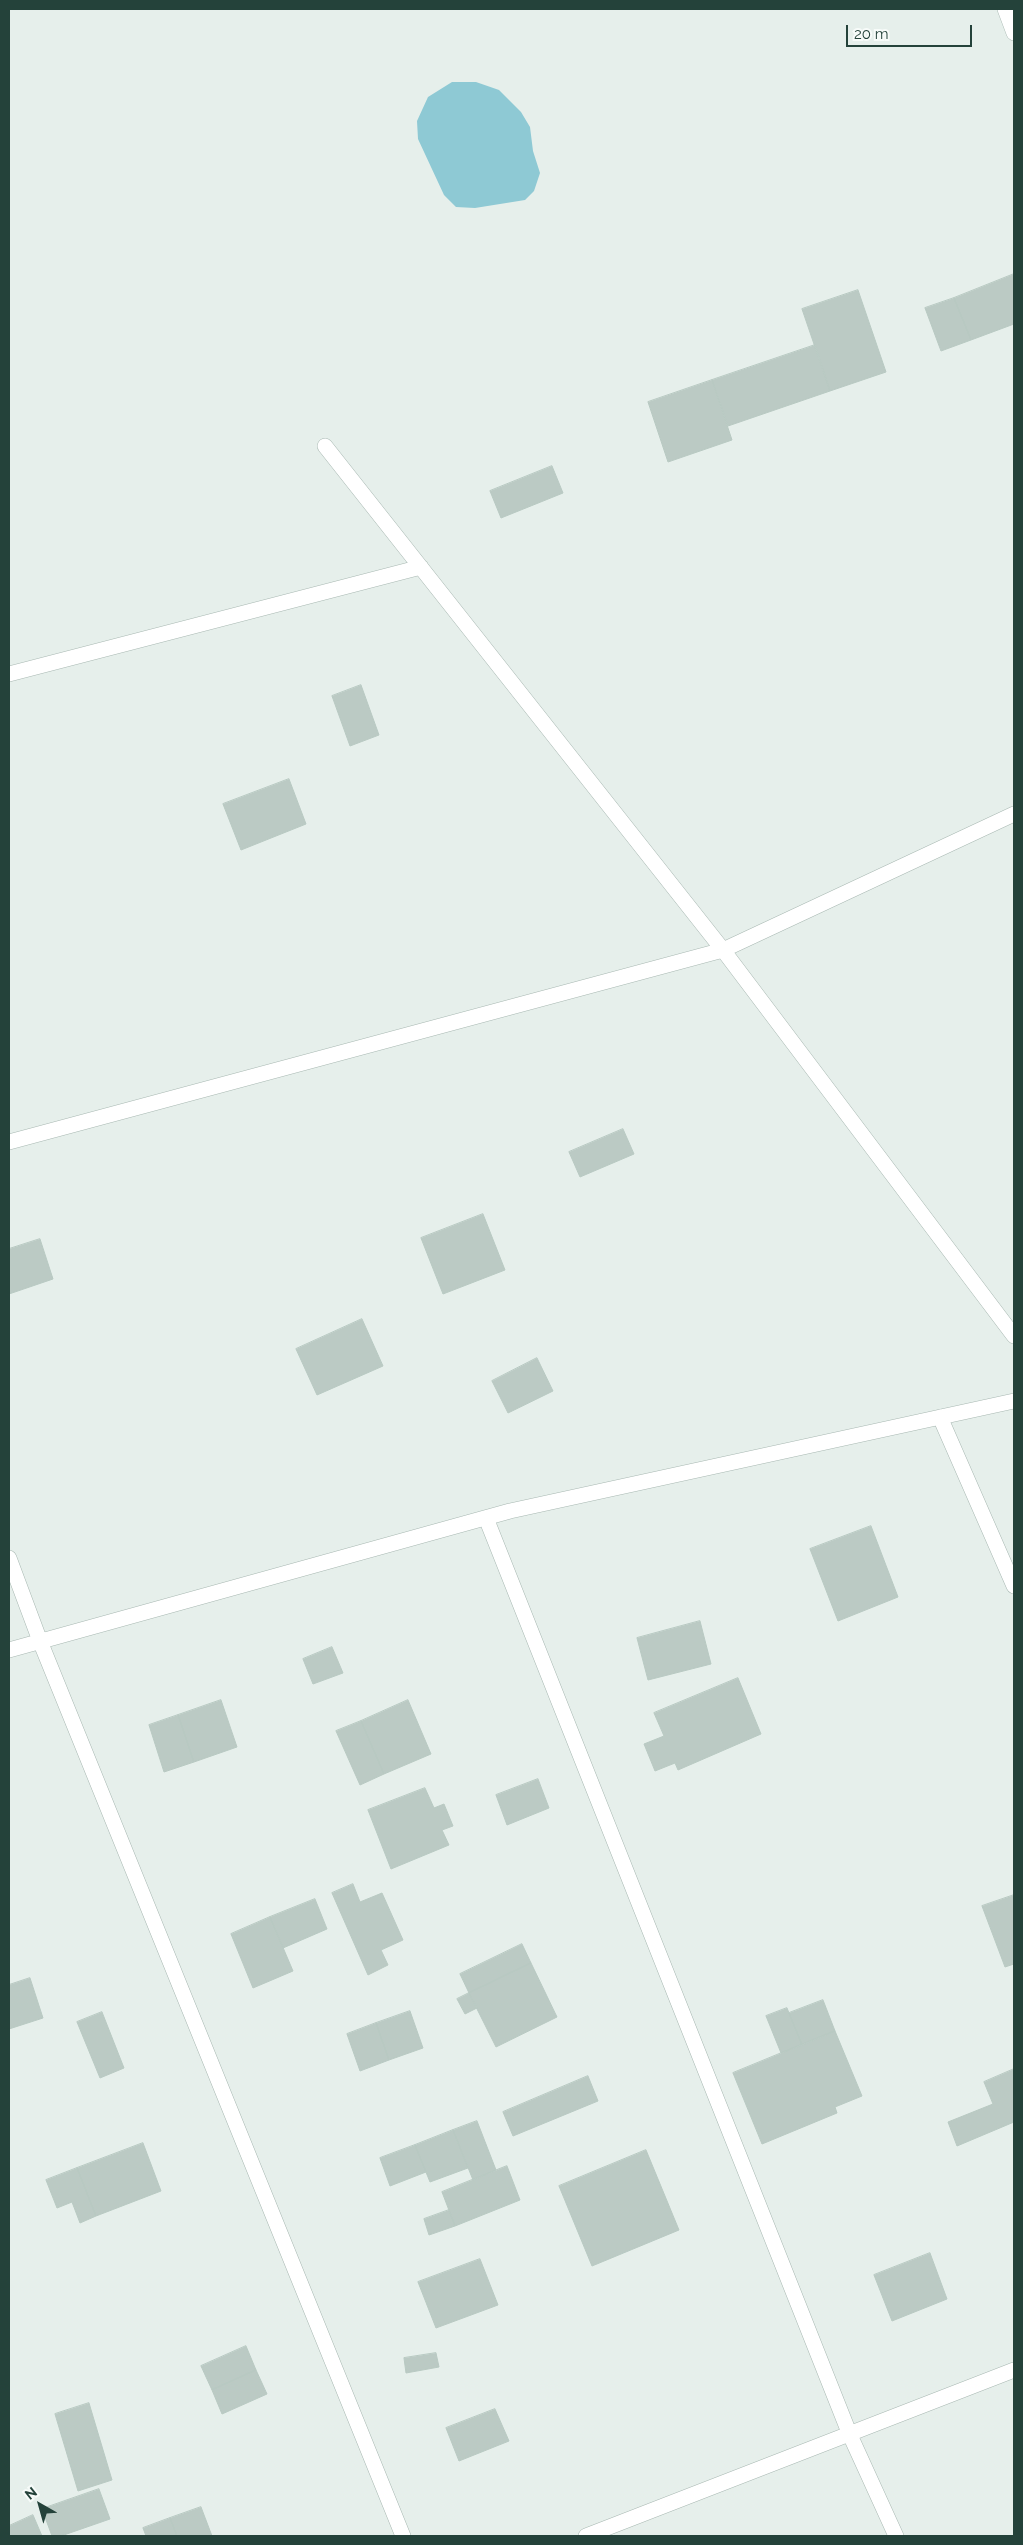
<!DOCTYPE html>
<html>
<head>
<meta charset="utf-8">
<style>
	body { margin:0 }
	#map { position:relative; width:1023px; height:2545px; overflow:hidden; background:#e6efeb; font-family:Raleway,sans-serif }
	canvas { display:block }
	.frame { position:absolute; inset:0; border:10px solid #24423a; pointer-events:none }
	.north { position:absolute; left:15px; top:2480px; width:50px; height:50px; -webkit-text-stroke:4px #f7fbf9; paint-order:stroke; rotate:322deg; font-size:14px; font-weight:700; line-height:20px; text-align:center; color:#24423a }
	.north::after { content:''; display:block; margin:auto; width:18px; height:22px; background:#24423a; clip-path:polygon(50% 0,100% 100%,50% 72%,0 100%) }
	.scale { position:absolute; left:846px; top:25px; width:126px; height:22px; box-sizing:border-box; border:2px solid #24423a; border-top:0; padding-left:6px; font-size:15px; line-height:18px; white-space:nowrap; color:#24423a; -webkit-text-stroke:4px #f7fbf9; paint-order:stroke }
</style>
</head>
<body>
<div id="map">
<canvas width="1023" height="2545"></canvas>
<div class="frame"></div>
<div class="north">N</div>
<div class="scale">20 m</div>
</div>
<script>
const g = document.querySelector('canvas').getContext('2d');
g.lineJoin = 'round';
function paint(path, color) {
  g.fillStyle = color;
  g.fill(path, 'evenodd');
}
function strokePath(path, color, width, dash) {
  g.strokeStyle = color;
  g.lineWidth = width;
  g.lineCap = dash ? 'butt' : 'round';
  g.setLineDash(dash || []);
  g.stroke(path);
}
paint(new Path2D(`
	M452 82H476L499 90 521 112 530 127 533 151 540 173 534 191 525 200 475 208 456 207 444 195 418 139 417 121 428 97Z`), '#8ec9d4');
const building = new Path2D(`
	M1014 274V324L971 340 954 298Z
	M858 290 886 372 830 391 802 309Z
	M954 298 971 340 941 351 925 308Z
	M815 345 830 391 728 426 712 380Z
	M712 380 732 440 668 462 648 402Z
	M552 466 563 493 501 518 490 491Z
	M361 685 379 735 350 746 332 696Z
	M289 779 306 824 241 850 223 804Z
	M623 1129 634 1154 580 1177 569 1152Z
	M483 1214 505 1270 443 1294 421 1238Z
	M40 1239 53 1279 9 1294V1249Z
	M362 1319 383 1366 317 1395 296 1349Z
	M537 1358 553 1391 508 1413 492 1381Z
	M871 1526 898 1597 838 1621 810 1549Z
	M700 1621 711 1664 648 1680 637 1638Z
	M332 1647 343 1673 313 1684 303 1659Z
	M738 1678 761 1734 678 1770 675 1763 655 1771 644 1744 664 1736 654 1713Z
	M221 1700 237 1747 194 1762 178 1715Z
	M408 1700 431 1754 384 1774 361 1721Z
	M178 1715 194 1762 164 1772 149 1725Z
	M361 1721 384 1774 360 1785 336 1731Z
	M538 1779 549 1808 507 1825 496 1795Z
	M425 1788 434 1808 444 1804 453 1826 442 1830 449 1845 391 1869 368 1810Z
	M353 1884 360 1902 382 1893 403 1940 381 1950 388 1965 368 1975 332 1893Z
	M1014 1895V1964L1005 1967 982 1906Z
	M315 1899 327 1929 283 1948 270 1917Z
	M270 1917 293 1971 253 1988 231 1934Z
	M522 1944 531 1963 469 1993 460 1974Z
	M531 1963 557 2017 496 2047 469 1993Z
	M30 1978 43 2018 9 2029V1985Z
	M469 1993 477 2008 465 2014 457 1999Z
	M823 2000 835 2031 802 2045 789 2013Z
	M787 2008 802 2045 781 2053 766 2016Z
	M410 2011 423 2048 389 2060 376 2023Z
	M102 2012 124 2068 100 2078 77 2022Z
	M376 2023 389 2060 360 2071 347 2034Z
	M835 2031 862 2096 835 2107 837 2113 762 2144 733 2073Z
	M1014 2069V2122L957 2146 948 2122 993 2104 984 2082Z
	M588 2076 598 2101 513 2136 503 2112Z
	M477 2121 496 2170 473 2180 453 2130Z
	M453 2130 468 2168 430 2182 415 2145Z
	M143 2143 161 2191 96 2216 77 2168Z
	M415 2145 426 2172 390 2186 380 2158Z
	M646 2150 679 2230 592 2266 559 2186Z
	M507 2166 520 2200 455 2226 442 2192Z
	M77 2168 96 2216 80 2223 72 2202 57 2208 46 2180Z
	M449 2210 455 2226 429 2235 424 2219Z
	M930 2253 947 2299 892 2321 874 2275Z
	M480 2259 498 2305 436 2328 418 2282Z
	M246 2346 256 2370 212 2390 201 2366Z
	M436 2353 439 2367 406 2373 404 2358Z
	M256 2370 267 2394 222 2414 212 2390Z
	M89 2403 112 2480 78 2491 55 2414Z
	M495 2409 509 2441 459 2461 446 2428Z
	M99 2489 110 2519 61 2536H52L42 2509Z
	M201 2507 212 2536H177L170 2518Z
	M33 2515 42 2536H9V2526Z
	M170 2518 177 2536H146L143 2528Z`);
paint(building, '#bbcac4');
strokePath(building, '#b8c9c2', 1);
const minor = new Path2D(`
	M1005 9 1014 33
	M325 446 723 950 1014 1336
	M9 674 421 567
	M9 1142 723 950 1014 814
	M940 1417 1014 1586
	M486 1518 850 2435 896 2536
	M9 1558 40 1641 403 2536
	M9 1650 510 1511 1014 1401
	M586 2536 1014 2370`);
strokePath(minor, '#a8b8b2', 16);
strokePath(minor, '#fff', 15);
</script>
</body>
</html>
